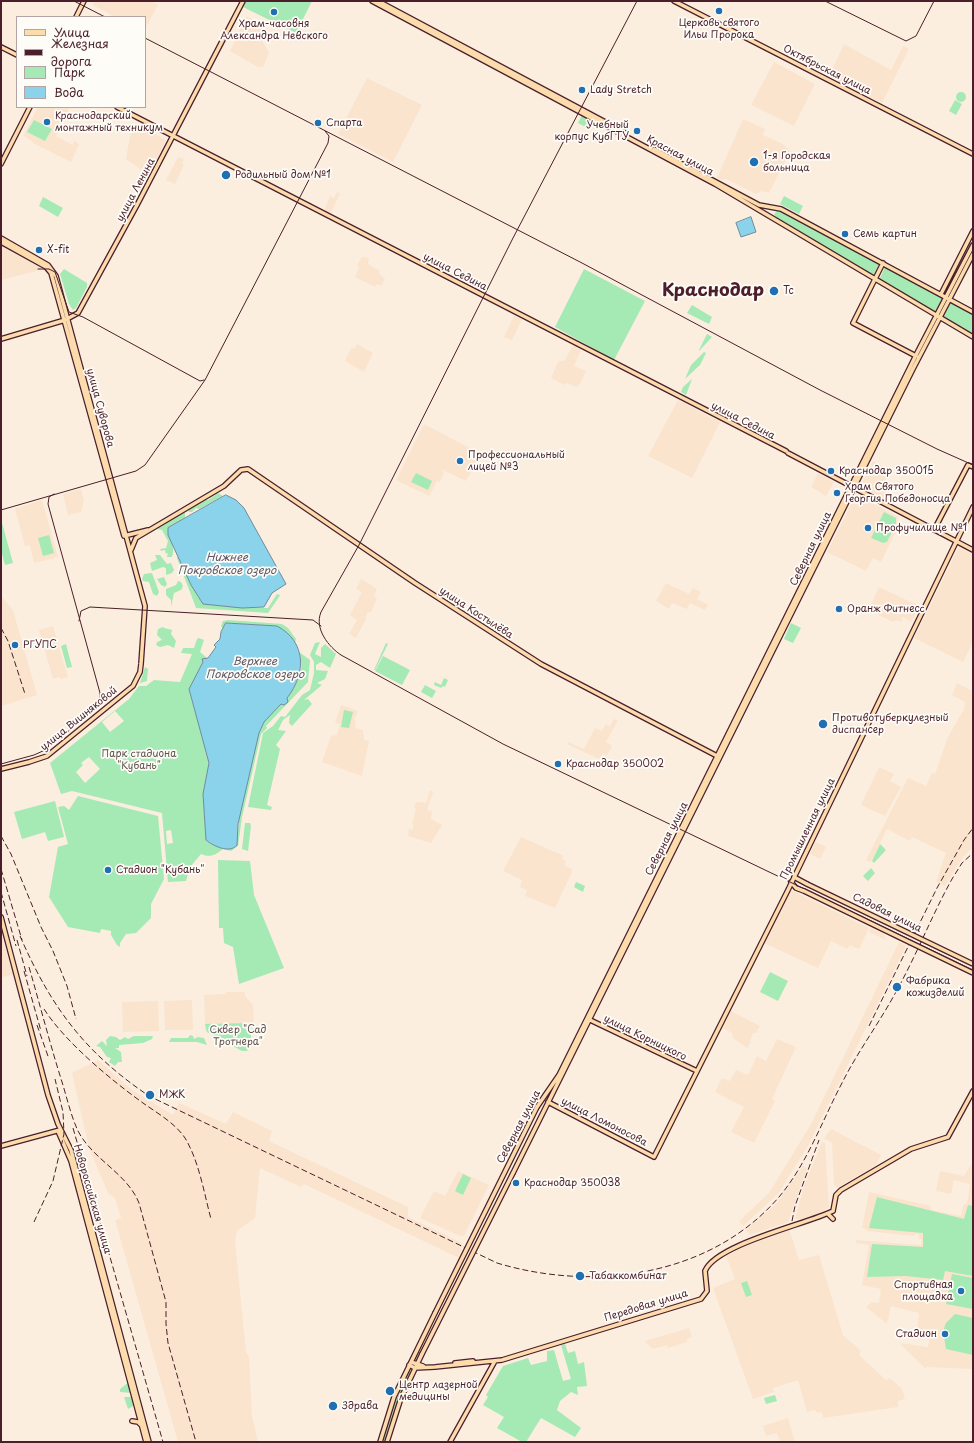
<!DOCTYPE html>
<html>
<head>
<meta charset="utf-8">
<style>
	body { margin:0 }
	#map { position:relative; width:974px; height:1443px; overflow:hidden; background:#fbeedf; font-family:"Playpen Sans",sans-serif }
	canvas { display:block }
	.frame { position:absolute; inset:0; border:2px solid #4a1f2b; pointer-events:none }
	.legend { position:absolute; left:16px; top:16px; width:130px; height:92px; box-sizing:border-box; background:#fdfcf7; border:1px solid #b5a4a5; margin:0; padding:5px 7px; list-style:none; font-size:12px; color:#4a1f2b }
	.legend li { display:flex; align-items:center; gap:8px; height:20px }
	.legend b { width:20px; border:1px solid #b5a4a5 }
</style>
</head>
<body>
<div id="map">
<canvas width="974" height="1443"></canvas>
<div class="frame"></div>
<ul class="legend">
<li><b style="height:5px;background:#fcdcac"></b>Улица</li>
<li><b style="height:5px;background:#4a1f2b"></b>Железная дорога</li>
<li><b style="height:11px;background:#a5e9b5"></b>Парк</li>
<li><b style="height:11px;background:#8ad3eb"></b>Вода</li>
</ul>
</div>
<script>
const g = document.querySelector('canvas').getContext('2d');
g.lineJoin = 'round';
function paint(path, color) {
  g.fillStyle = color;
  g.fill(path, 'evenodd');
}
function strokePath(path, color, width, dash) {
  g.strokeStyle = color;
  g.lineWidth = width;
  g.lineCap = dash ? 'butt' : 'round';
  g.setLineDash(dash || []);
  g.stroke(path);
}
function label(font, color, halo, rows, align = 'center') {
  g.font = font + ' "Playpen Sans",sans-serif';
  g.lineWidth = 3.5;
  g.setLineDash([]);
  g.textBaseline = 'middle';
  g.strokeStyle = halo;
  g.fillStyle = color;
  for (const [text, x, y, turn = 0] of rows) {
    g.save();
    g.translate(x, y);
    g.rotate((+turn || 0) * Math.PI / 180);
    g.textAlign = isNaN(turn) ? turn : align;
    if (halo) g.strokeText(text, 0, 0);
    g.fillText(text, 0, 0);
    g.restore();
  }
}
paint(new Path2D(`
	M92 1H150L158 5 145 29V17H115L93 5Z
	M246 16 268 28 262 40 269 53 263 67H258L230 51Z
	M844 44 891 70 903 46 909 49 882 103 834 79 831 72Z
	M774 62 815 84 794 126 751 105Z
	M367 78 422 105 393 162 338 134Z
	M38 107H70L56 136 73 145 74 141 79 144 71 162 33 143 32 141 23 136Z
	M743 119 765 129 763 135 783 144 790 151 769 193 762 191 756 194 726 179 722 180 717 178Z
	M136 123 166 140 150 173 143 171 126 159 130 136Z
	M178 157 184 159 182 164 184 165 175 184 166 180Z
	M337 192 340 194 330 214 324 211 330 196 334 198Z
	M1 246 41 268 40 270 1 280Z
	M362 257 369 258 368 264 380 271 379 274 385 279 381 286 377 284 375 287 355 277 359 268 357 265Z
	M514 316 522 319 512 340 504 337Z
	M357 344 373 353 364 372 345 361 351 348 354 349Z
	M573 345 581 350 574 366 586 371 580 384 577 387 566 383 564 385 551 378 558 362 565 360Z
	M678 400 720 422 692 478 648 456Z
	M424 424 481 454 466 481 441 469 444 472 440 482 437 481 429 496 396 480Z
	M873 461 890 470 884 483 891 487 885 499 860 487Z
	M818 473 834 482 826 496 811 487Z
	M81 489 84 501 81 512 68 515 63 494Z
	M856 495 899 517 897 521 900 523 881 562 873 558 866 571 827 552Z
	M42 500 58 557 34 563 30 545 25 546 15 509Z
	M959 547 973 554V642L963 662 914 638Z
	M361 579 377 589 374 596 377 598 371 612H368L365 618 366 619 356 638 349 634 357 620 350 615 362 592 356 589Z
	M666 583 689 594 693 588 701 592 697 599 708 605 705 610 690 603 687 609 672 603 669 609 656 601Z
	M879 587 919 606 911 622 903 617 901 622 896 620 893 622 868 610Z
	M1 596 13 610 37 695 1 706Z
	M53 626 68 677 61 679 59 677 53 679 39 630Z
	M957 683 973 691V847L963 857 945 886 936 882 946 853 912 837 910 841 887 829 871 862 866 860 908 778 926 786 932 773 935 774 948 737 964 709 965 702 952 695Z
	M341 705 358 711 354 720 356 721 355 728 363 730 364 740 369 741 362 776 322 762 331 736 337 735 340 724 335 723Z
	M614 719 618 720 606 742 612 746 604 761 606 754 603 753 599 759 567 744 568 742 584 749 595 728 602 731 606 724 610 727Z
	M879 767 894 774 890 781 901 787 885 816 861 805Z
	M430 790 433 792 427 810 432 812 431 819 442 825 431 843 408 836 409 829 412 830 414 825 412 824 416 809 414 808 416 802 426 803Z
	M521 837 564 856 562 859 566 861 564 865 572 869 571 871 572 872 555 908 525 896 527 890 520 887 522 880 503 871Z
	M815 842 826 847 820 859 810 854Z
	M791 890 869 928 859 949 850 945 847 949 831 941 818 968 764 943Z
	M871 928 884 934 886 940 869 932Z
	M1 933 13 975 1 977Z
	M899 942 906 946 808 1146 778 1194 743 1226 739 1221 769 1193 811 1124Z
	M226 992H245V996L253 1005 254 1032 205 1031 204 995 226 994Z
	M192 1000 193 1030H165L164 1001Z
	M158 1001 159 1031 123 1032 122 1002Z
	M731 1011 760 1026 756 1033H753L750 1041 751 1042 747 1048 733 1038 732 1033 723 1028Z
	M777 1039 796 1047 772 1099 775 1101 754 1143 731 1132 744 1107 715 1092 722 1078 730 1081 736 1070 748 1075 757 1056 766 1061Z
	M98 1060 131 1089 173 1115 179 1103 226 1124 233 1112 272 1131 269 1141 408 1207V1217L462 1243 459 1258 304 1184 301 1187 260 1168 255 1218 237 1231 235 1241 246 1352 249 1357 252 1416 258 1442H178L115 1220 121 1218 115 1198 108 1193 89 1148 72 1073Z
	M831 1129 881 1155 876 1165 837 1188 834 1184 832 1143 824 1138Z
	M822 1142 825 1143 829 1207 822 1213 802 1219H795L804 1186Z
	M971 1165H973V1369L926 1367V1369L899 1343 928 1347 931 1333 917 1331 919 1313 891 1306 887 1324 866 1307 872 1302 879 1303 881 1289 862 1285 869 1245 856 1243V1240L921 1245 922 1240 920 1239 918 1234H916L913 1236 867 1231 866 1229 862 1228 869 1192 931 1206 930 1209 935 1211 961 1216 964 1204H967L970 1184 954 1180 951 1194 936 1191 940 1171 964 1176Z
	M803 1166 807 1168 788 1222 750 1235 746 1230 777 1203Z
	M458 1171 489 1185 464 1236H460L420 1218 434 1191 445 1196Z
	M789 1229 799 1260 819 1255 843 1335 861 1351 859 1355 886 1380 890 1378 902 1389 905 1399 898 1401V1407L823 1418 822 1413 816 1412 815 1410 807 1412 798 1380 773 1388 774 1392 753 1399 713 1288 735 1279 726 1256 762 1238Z
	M689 1328 692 1337 687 1339V1342L668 1348 667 1345 653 1349 646 1343 645 1341Z
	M788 1418 795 1442H780L777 1433 766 1436 763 1426Z`), '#fae4ce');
paint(new Path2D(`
	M246 1H312L296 33 243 7Z
	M956 97a5 5 0 1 1 10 0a5 5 0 1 1-10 0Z
	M955 100 962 104 956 115 949 111Z
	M582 115 594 121 589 129 578 123Z
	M34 120 52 129 45 141 27 132Z
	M784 196 803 206 799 214 780 204Z
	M43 197 63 208 58 217 39 206Z
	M777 211H779L879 264 873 276 776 218 774 214Z
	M885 267 943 299 936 312 879 280Z
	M64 269 87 283V287L76 308 73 310 69 304 60 274Z
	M584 269 645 301 614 360 555 327Z
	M951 302 973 314V334L943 316Z
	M692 305 712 317 709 324 687 313Z
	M707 334 712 337 699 351V350Z
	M704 352 706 353 700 365 685 379 691 365Z
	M692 379 686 395 681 392 683 387Z
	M416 473 432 481 428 490 411 482Z
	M218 493 223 496 199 509 196 508 192 512H189L188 510C194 507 202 499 208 500Z
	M185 512V518L168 528C169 538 176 547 172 557H167L168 553 166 554 165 550 161 551 160 549 166 548 168 541 162 530 157 529Z
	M884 512 896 518V523L887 542 883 543 871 538Z
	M1 519 13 563 5 565 1 550Z
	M49 535 54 553 43 556 38 538Z
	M155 555H160L167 564 171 563 174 570 172 573 166 575V568L163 567 152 571 150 563 157 560Z
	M178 556 191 585 201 601 242 608H268L277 594 280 595 279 597 268 613 196 608C190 591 183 575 177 558Z
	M152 573 159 592 157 596 153 594 149 582 143 581 142 579 144 574Z
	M164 577 167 584 165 587 161 585 157 579Z
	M178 581 181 582 183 586 181 590 174 593 171 607V600L166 595V589L176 585Z
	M228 620 282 624 288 628 296 639 295 643 288 634 277 626 226 623 223 629 221 626 223 621Z
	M791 623 801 628 793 643 784 639Z
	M163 627 164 628 172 630 171 634 176 641 174 648 168 645 160 647 156 645 157 642 162 640 157 635 158 629Z
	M199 638 204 640 200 652 207 658 202 659 203 662 189 689 209 763 203 794 206 840C214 847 224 849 234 848 239 836 238 824 240 812L259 733 264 722 281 704 284 705C292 685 307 677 299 652L310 660 308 682 266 726 267 728 261 734 242 817 238 846 231 851 223 849C215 855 211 858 201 854L190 867 186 881 168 882 162 813 72 791 61 794 50 763 129 699 139 686H146L154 680 180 682 192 654 181 653 183 648H194L197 639ZM115 711 124 721 110 732 102 722ZM89 757 100 769 85 783 76 772 83 765 81 763ZM171 830 173 843 167 844 166 831Z
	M320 642 315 654 321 657V648L325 644 336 654 330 668 321 662 316 665V670L328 671 325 679 317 683 322 685 304 700 308 699 312 704 292 726 289 723 290 715 283 720 278 730 286 731 276 745 280 749 267 805 272 807 271 810 248 807 263 733 273 726 281 716 285 717 302 695 310 690 314 673V662L310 655 315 643Z
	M386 643 388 644 375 670H374Z
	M66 644 72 667 67 668 61 646Z
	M383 656 410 670 402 685 375 671Z
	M145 667 148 669 147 681 140 683Z
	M444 678 448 680 445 687 443 686 441 688 434 685 435 682 441 685Z
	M425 685 436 691 432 698 421 692Z
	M344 710 353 712 349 728 341 727Z
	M78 796 158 816 164 879 151 904V918L136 933 126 934 120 943V947L117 945 111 935V931L101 929 100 933 68 927 49 897 58 847 68 844 58 807 64 806 69 810Z
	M55 801 64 837 48 841 45 832 22 839 14 812Z
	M245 823H250L251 826 248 851 242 849Z
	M880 844 886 850 874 863 872 861Z
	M218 860 250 861 254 895 284 968 239 984 233 947 224 943 223 928H219Z
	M871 868 875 873 868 881 863 876Z
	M576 882 585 886 583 892 574 887Z
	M770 972 788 981 778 1001 760 992Z
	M251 1023V1042L247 1051H242L207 1032 205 1024Z
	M190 1035 193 1036 194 1039 198 1037 204 1038 207 1045 197 1042H169L171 1038H188Z
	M110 1036 116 1037 120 1040 125 1037 128 1039 134 1036H153L152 1039 143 1043 119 1045V1048H115L121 1052 122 1062H118L115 1066 109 1062 111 1058 107 1057 100 1047 96 1046 102 1041 107 1046 106 1040Z
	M463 1174 471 1178 463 1195 455 1191Z
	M877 1197 964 1219 968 1205 973 1206V1276L945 1271 943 1280 906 1276 867 1277 872 1244 923 1247V1233L869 1228Z
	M952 1274 973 1278V1309L946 1304Z
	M747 1281 752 1295 746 1297 741 1283Z
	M955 1314 973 1318V1355L946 1349 943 1331 946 1323Z
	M565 1344 568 1353 575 1351 578 1364 584 1362 587 1386 577 1387 578 1395 571 1392 560 1401 557 1410 581 1428 575 1437 541 1418 526 1442H522L497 1428 504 1417 483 1405 488 1397 486 1395 503 1366 528 1358 531 1365 547 1361V1351L554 1350 563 1381 571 1379 561 1345Z
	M408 1372H411L396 1407 386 1442H383L393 1407Z
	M129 1382 132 1393 120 1392V1389Z
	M775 1395 777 1401 766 1404 764 1398Z
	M124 1397H133L135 1405 128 1409Z`), '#a5e9b5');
const water = new Path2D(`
	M751 217 756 232 741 237 736 223Z
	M226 495 236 500 244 508 286 584 272 593 264 607 242 608 203 604 191 585 168 535V528Z
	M226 623 277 626C307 642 306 674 287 698L288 702 284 705 281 704 264 722 259 733 238 824 237 845C230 854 213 846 206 840L203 794 209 763 189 689 203 662 202 659 208 658 216 647 214 645 220 639 221 632Z`);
paint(water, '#8ad3eb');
strokePath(water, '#708b9e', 1);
const major = new Path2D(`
	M372 1 715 184 973 337
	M378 1 624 132
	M674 1 973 154
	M76 17 84 1
	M1 47 17 55
	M117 107 786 451
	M654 149 759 205 781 209 973 312
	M1 164 30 107
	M1 238 48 265 56 276 145 606 141 664 140 672 133 686 47 756 29 762 1 769
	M1 242 46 267 51 273 124 536 148 530
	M883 263 853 323 916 356
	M941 294 973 231
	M1 339 65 320 78 313 137 205 243 1
	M788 453 973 550
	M934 530 968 465 973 467
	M131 550 136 538 224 486 241 470 248 469 415 583 541 664 719 757
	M794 877 807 884
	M791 882 796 888 804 891
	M1 917 48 1095 58 1124 71 1150 149 1442
	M588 1019 697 1071
	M548 1102 654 1157 788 890 973 507
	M537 1107 559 1075 918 351 973 245
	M58 1131 71 1161 146 1442
	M1 1146 60 1130
	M513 1173 913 369 973 254
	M833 1211 836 1195 841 1190 911 1149 948 1137 973 1091
	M828 1214 833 1219
	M411 1362 423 1366
	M455 1363 473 1361
	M409 1365 415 1368 435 1367 502 1360 701 1299 707 1291 705 1271C716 1244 807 1224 833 1211
	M132 1421 138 1422 141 1425
	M380 1442 394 1397 435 1313
	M387 1442 401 1398 422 1354
	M450 1442 495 1361`);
strokePath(major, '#4a1f2b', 6);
strokePath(major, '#fcdcac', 3.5);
strokePath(new Path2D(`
	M74 1 105 17
	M637 1 513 238 359 545 321 612C314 629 329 647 341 655L503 744 973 970
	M825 1 906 41 916 36 934 1
	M145 38 582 263 820 390 937 449 973 465
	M38 269H49L55 272 69 312 83 317 200 381 204 380
	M1 510 136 471 145 465 205 380 328 143 329 136 325 131
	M79 621 81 611 90 607 313 620 321 626
	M1 764 34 755 45 750 96 709 100 701V693L48 504 49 497 54 494`), '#4a1f2b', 1);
strokePath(new Path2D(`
	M1 628 8 641 25 694
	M1 836 11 854 41 927 53 951 67 986 76 1019
	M1 869 22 940
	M1 892 16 946
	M20 936C51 1007 84 1052 149 1096L497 1263C593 1292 710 1277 779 1197 807 1164 822 1121 842 1083 858 1051 880 1022 897 990 917 954 932 915 952 879L962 863 973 853
	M17 940 27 976
	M29 967C40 1005 50 1044 62 1082 67 1098 71 1116 78 1131 93 1160 127 1173 139 1203L166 1302V1324L168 1343 196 1442
	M24 971 41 1031
	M44 1009C65 1042 111 1080 143 1103 157 1113 175 1123 185 1138 199 1161 204 1193 211 1219
	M37 1025 49 1059
	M869 1026 937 888 964 840 973 828
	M73 1128 163 1442
	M792 1221 795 1206 819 1140
	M34 1222 53 1181 64 1134 63 1112 55 1079`), '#4a1f2b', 1, [6, 3]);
const majorBridge = new Path2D(`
	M807 884 973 964
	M804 891 973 973
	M435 1313 537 1107
	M422 1354 513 1173`);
strokePath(majorBridge, '#4a1f2b', 6, []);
strokePath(majorBridge, '#fcdcac', 3.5);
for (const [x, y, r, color] of [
	[719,11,4,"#1f6fb2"],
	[274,12,4,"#1f6fb2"],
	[582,90,4,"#1f6fb2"],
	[47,122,4,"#1f6fb2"],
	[318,123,4,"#1f6fb2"],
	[637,131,4,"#1f6fb2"],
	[754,162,5,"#1f6fb2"],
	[226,175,5,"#1f6fb2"],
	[845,234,4,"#1f6fb2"],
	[39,250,4,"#1f6fb2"],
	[774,291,5,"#1f6fb2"],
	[460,461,4,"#1f6fb2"],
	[831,471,4,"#1f6fb2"],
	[837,493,4,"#1f6fb2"],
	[868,528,4,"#1f6fb2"],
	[839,609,4,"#1f6fb2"],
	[15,645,4,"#1f6fb2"],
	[823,724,5,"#1f6fb2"],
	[558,764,4,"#1f6fb2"],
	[108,870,4,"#1f6fb2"],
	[897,987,5,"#1f6fb2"],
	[150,1095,5,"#1f6fb2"],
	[516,1183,4,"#1f6fb2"],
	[580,1276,5,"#1f6fb2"],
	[961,1291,4,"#1f6fb2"],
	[945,1334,4,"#1f6fb2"],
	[390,1391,5,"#1f6fb2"],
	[333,1406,5,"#1f6fb2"]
]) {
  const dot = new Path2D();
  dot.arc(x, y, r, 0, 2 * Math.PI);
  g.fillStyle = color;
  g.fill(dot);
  strokePath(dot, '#fdfcf7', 1.5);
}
label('10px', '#4a1f2b', '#fdfcf7', [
	["Церковь святого",719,23,"center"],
	["Ильи Пророка",719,35,"center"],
	["Храм-часовня",274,24,"center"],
	["Александра Невского",274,36,"center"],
	["Lady Stretch",590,90],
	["Краснодарский",55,116],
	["монтажный техникум",55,128],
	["Спарта",326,123],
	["Учебный",629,125,"right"],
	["корпус КубГТУ",629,137,"right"],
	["1-я Городская",763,156],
	["больница",763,168],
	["Родильный дом №1",235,175],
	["Семь картин",853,234],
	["X-fit",47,250],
	["Тс",783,291],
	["Профессиональный",468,455],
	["лицей №3",468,467],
	["Краснодар 350015",839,471],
	["Храм Святого",845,487],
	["Георгия Победоносца",845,499],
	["Профучилище №1",876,528],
	["Оранж Фитнесс",847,609],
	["РГУПС",23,645],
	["Противотуберкулезный",832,718],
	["диспансер",832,730],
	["Краснодар 350002",566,764],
	["Стадион \"Кубань\"",116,870],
	["Фабрика",906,981],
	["кожизделий",906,993],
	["МЖК",159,1095],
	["Краснодар 350038",524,1183],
	["Табаккомбинат",589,1276],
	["Спортивная",953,1285,"right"],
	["площадка",953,1297,"right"],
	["Стадион",937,1334,"right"],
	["Центр лазерной",399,1385],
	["медицины",399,1397],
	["Здрава",342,1406]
], 'left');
label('10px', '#4a1f2b', '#fdfcf7', [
	["Октябрьская улица",827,70,27],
	["Красная улица",680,156,28],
	["улица Ленина",136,190,-62],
	["улица Седина",455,272,27],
	["улица Суворова",100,408,75],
	["улица Седина",743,421,27],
	["Северная улица",811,549,-64],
	["улица Костылёва",476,613,33],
	["улица Вишняковой",79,719,-39],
	["Промышленная улица",808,829,-64],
	["Северная улица",667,839,-63],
	["Садовая улица",887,913,26],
	["улица Корницкого",645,1038,26],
	["улица Ломоносова",604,1122,27],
	["Северная улица",519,1127,-62],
	["Новороссийская улица",92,1199,74],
	["Передовая улица",646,1306,-17]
]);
label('10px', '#61524e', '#fdfcf7', [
	["Парк стадиона",139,754],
	["\"Кубань\"",139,766],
	["Сквер \"Сад",238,1030],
	["Тротнера\"",238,1042]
]);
label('italic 11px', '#5d5565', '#fdfcf7', [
	["Нижнее",227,558],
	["Покровское озеро",227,571],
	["Верхнее",255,662],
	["Покровское озеро",255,675]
]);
label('bold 18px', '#4a1f2b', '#fdfcf7', [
	["Краснодар",713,291]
]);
</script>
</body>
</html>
